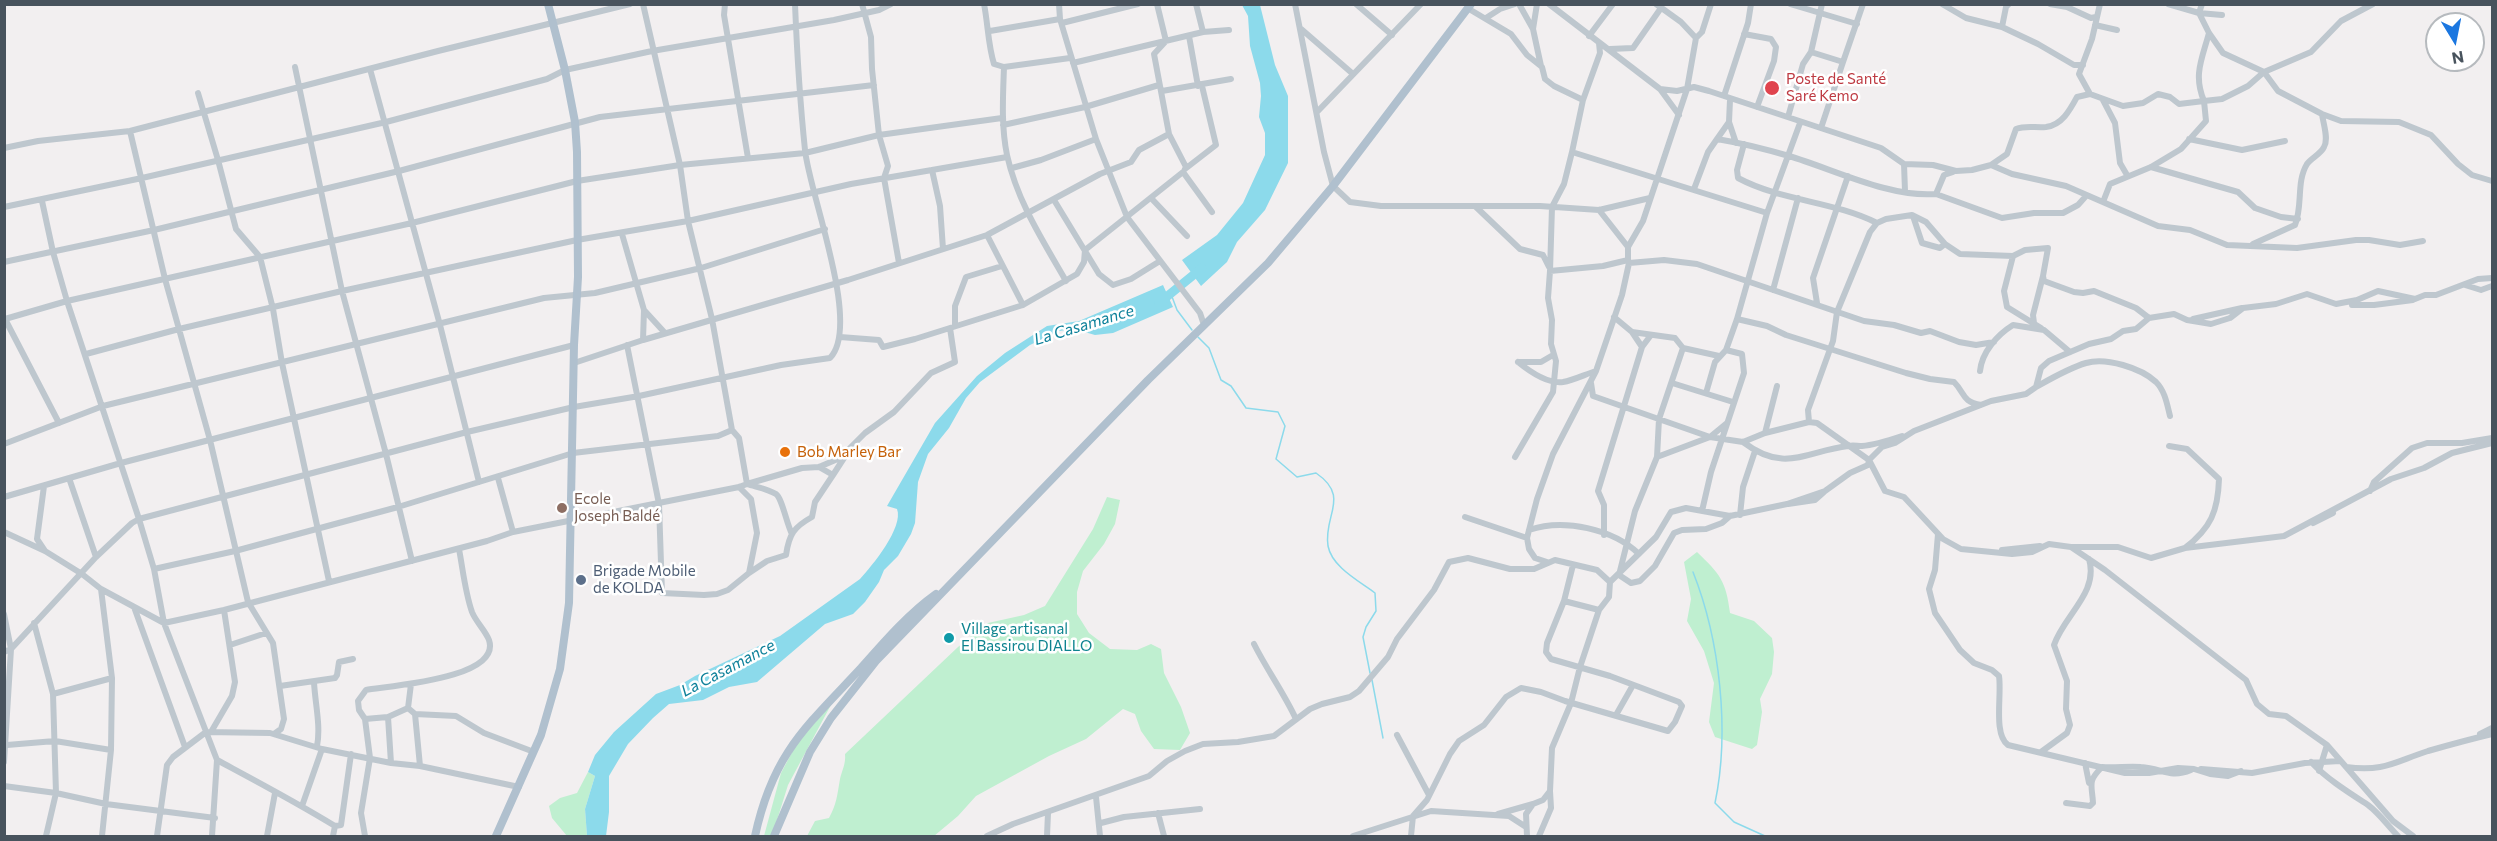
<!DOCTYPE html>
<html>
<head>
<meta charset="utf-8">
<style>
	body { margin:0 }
	#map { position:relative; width:2497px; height:841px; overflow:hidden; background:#f2eff0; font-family:Commissioner,sans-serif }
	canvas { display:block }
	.frame { position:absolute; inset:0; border:6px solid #48535d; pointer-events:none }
	.north { position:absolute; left:2425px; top:12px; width:60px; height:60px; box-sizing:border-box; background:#fff; border:2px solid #b6babe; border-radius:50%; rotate:170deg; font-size:16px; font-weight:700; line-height:24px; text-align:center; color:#48535d }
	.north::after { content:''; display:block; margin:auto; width:21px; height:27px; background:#1b77e0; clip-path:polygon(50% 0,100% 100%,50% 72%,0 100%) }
</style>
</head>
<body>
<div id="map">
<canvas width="2497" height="841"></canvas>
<div class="frame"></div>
<div class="north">N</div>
</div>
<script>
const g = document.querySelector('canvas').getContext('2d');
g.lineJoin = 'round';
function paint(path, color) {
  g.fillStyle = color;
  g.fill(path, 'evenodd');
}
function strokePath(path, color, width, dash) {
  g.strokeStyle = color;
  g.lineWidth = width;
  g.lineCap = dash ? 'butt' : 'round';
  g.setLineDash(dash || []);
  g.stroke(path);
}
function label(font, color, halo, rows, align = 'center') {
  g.font = font + ' Commissioner,sans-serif';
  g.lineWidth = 5;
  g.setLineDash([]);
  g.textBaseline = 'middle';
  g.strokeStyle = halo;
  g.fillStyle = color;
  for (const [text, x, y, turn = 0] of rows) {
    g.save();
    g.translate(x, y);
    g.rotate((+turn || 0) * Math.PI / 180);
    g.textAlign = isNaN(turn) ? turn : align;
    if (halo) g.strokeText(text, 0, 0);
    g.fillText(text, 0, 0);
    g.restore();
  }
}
paint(new Path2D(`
	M1107 497 1120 500 1115 524 1104 544 1083 571 1077 592V614L1089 633 1110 649 1137 650 1151 644 1161 649 1164 673 1181 707 1190 733 1180 750 1154 749 1141 731 1135 714 1123 709 1086 739 1049 756 976 796 958 816 934 836H807L815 821 829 818C837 803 837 796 840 779 842 770 846 764 845 754L958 647 988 623 1024 615 1045 606 1093 529Z
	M1697 552C1720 574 1726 581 1730 613L1754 621 1772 638 1774 652 1772 674 1760 699 1762 712 1757 745 1752 749 1715 737 1709 722 1714 683 1704 651 1687 621 1691 599 1684 562Z
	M832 703 788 785 772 836H764L781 773 797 743Z
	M588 772 595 776 585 809 587 836H567L552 818 549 806 560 798 577 793Z`), '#bfefd0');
paint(new Path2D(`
	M1242 5H1260L1275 65 1288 96V163L1265 210 1237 242 1227 262 1201 286 1182 260 1217 235 1243 203 1265 155V133L1259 117 1261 96 1260 83 1250 46 1248 16Z
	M1163 285 1173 307 1113 333 1095 335 1074 329 1059 331 1030 345 980 382 966 398 949 428 928 454 918 482 915 523 911 534 898 556 884 570 879 582 865 602 853 614 825 624 757 682 729 687 703 700 669 704 653 718 628 744 609 776V812L606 836H587L585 809 595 776 588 772 595 755 614 732 656 694 680 685 695 676 780 636 860 579C872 566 904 527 897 509L887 506 935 423 977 376 1005 353 1047 326 1079 321Z`), '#8cdaeb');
strokePath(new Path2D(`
	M1171 294 1177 310 1192 330
	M1198 337 1209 348 1221 380 1231 386 1246 408 1278 412 1285 426 1276 459 1297 477 1316 473C1351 497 1323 515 1328 546 1332 567 1359 581 1375 593L1376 611 1366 627 1363 637 1370 673
	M1693 572C1720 640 1730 731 1715 803L1734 822 1765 836
	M1372 680 1383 738`), '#8cdaeb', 1.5);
strokePath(new Path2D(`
	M1159 303 1202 268`), '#8cdaeb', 9);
strokePath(new Path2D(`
	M643 4 680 165 688 221 712 319 732 430
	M725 4 724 15 748 158
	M862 4 871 37 872 69 879 135 888 166 884 178 899 263
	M984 4C988 24 988 45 994 64L1004 67 1070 58
	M1059 4 1060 19 1096 139 1127 217 1200 313 1204 325
	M1157 4 1166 41 1154 54 1169 134 1186 167
	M1196 4 1203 32
	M1295 4 1324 152 1333 186 1350 202 1381 206H1540L1599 210 1650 198
	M1356 4 1392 35
	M1519 4 1533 29
	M1537 4 1533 29 1541 66
	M1549 4 1660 89 1679 115
	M1656 4 1681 22 1696 38
	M1790 4 1857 24
	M1942 4 1966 18 2002 27 2038 44 2074 65H2083
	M2050 4 2067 7 2091 18 2096 17
	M2168 4 2199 13 2209 33 2223 53 2264 72 2278 91 2322 114 2341 121 2399 122 2431 135 2458 164 2472 175 2492 181
	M2202 4 2199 13 2222 15
	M1469 9 1511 34 1527 55 1542 67 1545 79 1554 86 1583 100
	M1486 18 1500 9 1515 4
	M1062 23 1138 4
	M2095 25 2117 30
	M2002 27 2006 7 2009 4
	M1300 28 1353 74
	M990 31 1060 19
	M2209 33C2202 59 2193 75 2204 101L2222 99 2248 86 2264 72 2311 52 2341 21 2373 4
	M1744 34 1771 39 1776 47 1774 61 1757 107
	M1189 36 1198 86
	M1589 36 1613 4
	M1599 43 1600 53 1583 100 1572 152 1767 213
	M1610 49 1633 48 1661 8
	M1811 52 1843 62 1821 128
	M1843 62 1863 4
	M1073 63 1203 32 1229 30
	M295 67 342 291 386 454 412 561
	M1004 67C1003 96 1001 126 1007 155 1017 201 1043 241 1066 281
	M370 69 440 325 479 482
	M1660 89 1677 91 1694 87 1709 91 1881 148 1904 164 1933 165 1956 171 1972 170 1991 165 2007 154 2016 129C2026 125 2035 128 2046 127 2062 125 2070 110 2077 97L2090 94 2079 74 2092 39 2100 4
	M1162 91 1231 79
	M198 93 218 160 236 229 260 257 273 309 282 363 329 581
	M2090 94 2123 106 2143 103 2158 94 2170 97 2179 104 2204 101 2206 121 2181 149 2151 167 2110 184 2103 202
	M1724 96 1748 23 1751 4
	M2103 100 2115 123 2120 163 2127 175
	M1317 112 1421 4
	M1788 117 1803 64 1811 52 1822 4
	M1729 122 1736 143
	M1003 125 1085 107 1159 85
	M130 131 165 279 210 440 248 602 273 643 284 719 281 729 274 734
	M1717 139 1729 122 1730 100
	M2189 139 2242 150 2285 141
	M1744 144 1737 170 1738 178C1781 201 1833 201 1877 223
	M4 148 38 141 130 131 438 51 630 4
	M1904 164 1905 191
	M1991 165 2012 174 2066 186 2158 226 2190 230 2227 245 2297 248 2356 240H2369L2400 245 2423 241
	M2151 167 2238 192 2255 208 2281 217 2298 219
	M1012 168 1041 160 1096 139
	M1185 169 1216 145 1202 86
	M932 170 940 206 943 249
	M1694 189 1708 152 1717 139C1741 143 1765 149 1789 156 1833 169 1890 198 1936 194L1944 175 1953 172
	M1936 194 2002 218 2034 213H2063L2078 205 2086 196
	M1151 198 1187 236
	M1054 200 1099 274 1113 285 1131 279 1160 261
	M42 201 53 252 67 301 139 519 154 569 164 623 217 760 212 836
	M4 207 142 178 386 122 547 79 565 70 652 51 834 20 879 10 891 4
	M1476 207 1520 249 1543 255 1549 267
	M1599 210 1628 247
	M1913 216 1922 243 1940 248 1945 244
	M622 234 644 310 643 340
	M987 235 1023 305
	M2253 244 2295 225C2303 206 2296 182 2307 164 2311 158 2321 154 2324 147 2329 139 2323 123 2322 114
	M2013 256 2004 291 2007 307 2041 328
	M1628 260V247L1643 221 1687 89 1696 38 1702 32 1711 4
	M4 262 154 230 399 171 600 117 874 85
	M1550 271 1552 207 1564 184 1572 152
	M2465 285 2481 290 2492 286
	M1773 290 1798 198
	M1817 303 1813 278 1848 176
	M2352 305H2374L2413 300
	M644 310 665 333
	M1614 317 1632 332 1675 338 1683 348 1719 356
	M1737 319 1767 326 1786 335 1906 373 1930 379 1954 382C1966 394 1961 401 1981 405
	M2193 319 2242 308
	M2034 323 2033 315 2043 276
	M955 326V306L966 277 1002 266
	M1632 332 1642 347
	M840 337 879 340 883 347 915 339 1023 305 1077 274 1084 262 1085 250 1183 172 1212 212
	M627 345 659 504 662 593 704 595 717 594 728 590 749 573 757 533 751 499 739 487
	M1683 348 1659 419 1657 457 1635 511 1619 575 1631 583 1640 581 1655 566 1674 533 1682 530 1706 529 1722 523 1730 516
	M86 354 179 329 342 291 577 240 688 221 851 184 1007 157
	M1518 362C1529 371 1547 384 1563 382 1574 380 1586 374 1596 371
	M1518 362H1541L1553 355
	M574 363 643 340 848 280 987 235 1100 174 1131 162 1139 150 1169 134
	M1980 371C1982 352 1997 335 2013 325L2044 330 2070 352
	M1591 383 1593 396 1710 437 1743 442 1765 433 1809 422 1817 423 1869 460 1885 491 1904 497 1943 539 1961 549 2012 554 2032 552 2049 544 2071 547 2105 570 2246 680 2257 704 2269 714 2286 716 2327 745 2393 821 2413 836
	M1672 383 1733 402
	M2036 387C2052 378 2069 368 2086 363 2106 357 2141 368 2156 382 2165 391 2167 404 2170 416
	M1706 393 1715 362 1726 350 1737 319 1767 213 1800 123
	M1809 422 1808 410 1833 341 1837 312 1870 232 1877 223 1886 219 1912 215 1926 222 1945 244 1960 254 2013 256 2025 250 2048 248 2043 276 2044 281 2074 292 2083 293 2094 291 2136 308 2149 318
	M59 423 5 319 67 301 412 223 577 181 680 165 805 153 879 135 1002 118
	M1765 433 1777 386
	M1743 442C1785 474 1806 451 1848 446 1853 445 1857 446 1862 446 1875 445 1890 440 1902 436
	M4 444 103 406 544 298 595 293 701 268 825 229
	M2169 446 2187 449 2219 479C2218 511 2211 528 2185 548
	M1515 457 1553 392 1556 361 1551 344 1552 320 1548 298 1550 271 1603 266 1628 260 1629 263 1664 260 1697 264 1864 321 1894 325 1921 333 1930 331 1959 342 1976 345 1994 342
	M1657 457 1710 437 1727 423
	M833 475 844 458
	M69 478 96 557
	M498 478 513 532
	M747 484 802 468 819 467 840 458 865 433 894 412 931 373 955 362 950 328
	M747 484C756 487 768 489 776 494 782 498 787 525 792 534
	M44 486 37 539 45 551
	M2370 491 2374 482 2412 448 2427 443H2462L2492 438
	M4 497 121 463 574 345
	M1788 504 1815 500 1824 492
	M1702 511 1711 472 1744 373 1742 354 1726 350
	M1740 515 1743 487 1755 451
	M1465 517 1527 538
	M2313 523 2333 513
	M1529 530C1564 518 1613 529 1639 554
	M4 532 45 551 82 574 101 589 164 623 224 610 487 541 513 532 739 487 747 484 739 438 732 430 718 436 573 453 398 507 235 551 154 569
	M1938 534 1935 570 1929 589 1935 613 1960 650 1974 663 1992 670 1999 676C2002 695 1993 734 2008 745L2125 773H2149L2178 768 2194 769 2210 774 2228 776 2241 771
	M1604 535V505L1598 491 1642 347 1651 335
	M2072 547H2118L2151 558 2185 548 2284 536 2391 479 2424 468 2452 453 2492 443
	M2002 550 2040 546
	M1547 562 1535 558 1529 549 1527 538 1537 499 1553 454 1596 371 1622 295 1629 263
	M749 573 767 561 786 555C789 534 794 527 812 517L815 502 833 475 819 467
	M101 589 112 678 111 750 102 836
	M1564 601 1573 565
	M134 607 185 747
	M4 614 11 649 4 652
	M34 623 53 694 56 793 46 836
	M1254 644C1267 670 1284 693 1296 719
	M230 645 266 633
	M314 682C315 703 321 726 317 746
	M411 684 408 708 415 714 420 766
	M280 686 335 678 337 675 339 662 353 659
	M53 694 112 678
	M415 714 456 716 484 733 534 752
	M1616 715 1633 685
	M388 717 391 763
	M365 719 388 717 408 708
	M211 732 232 696 235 682 224 610
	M2480 734 2492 728
	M1397 735 1429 795
	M7 745 55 741 111 750
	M2041 752 2067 733 2070 725 2066 709 2067 681 2054 645C2064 615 2099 593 2089 559
	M217 760C256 781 296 802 335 826
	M4 762 11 649 96 557 132 523 139 519 467 432 574 407 639 396 781 365 830 358C862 325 809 193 805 150 800 102 797 53 795 4
	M2311 762C2327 779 2348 792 2368 805 2379 813 2389 827 2398 836
	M2085 763 2089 783
	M2346 767C2384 772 2394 762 2428 751 2449 745 2471 739 2492 734
	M2201 769 2252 773 2305 763 2340 761
	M2319 771 2327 745
	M4 786 56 793 106 804 215 818
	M1096 797 1100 836
	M2066 803 2090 806 2093 803C2092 784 2087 782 2102 767 2115 768 2128 766 2141 767 2162 768 2169 779 2191 770
	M302 806 322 749
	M1158 813 1164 836
	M1498 814 1533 804
	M1101 823 1124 817 1200 809
	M335 826 341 825 351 754
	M157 836 167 765 173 757 206 732 270 733 322 749 391 763 420 766 519 787
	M267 836 275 793
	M333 836 335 826
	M365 836 361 813 370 758 365 719 359 710 358 701 366 690C387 686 502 679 489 640 485 630 476 622 472 612 465 592 463 570 459 549
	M987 836 1013 824 1149 776 1167 761 1185 751 1203 744 1238 742 1274 736 1310 709 1322 704 1350 697 1359 691 1388 657 1397 639 1434 590 1449 562 1468 558 1510 569H1534L1555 560 1597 570 1610 582
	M1047 836 1048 813
	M1353 836 1431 811 1509 816 1526 827
	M1411 836 1413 816 1427 800 1450 754 1459 741 1484 725 1506 697 1521 688 1541 692 1565 701 1668 731 1675 722 1682 706 1679 702 1610 676 1551 659 1546 652 1547 643 1564 601 1599 610
	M1527 836 1526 814 1533 804 1543 800 1550 791 1552 748 1571 703 1580 667 1599 610 1609 597 1610 582 1656 537 1671 512 1686 508 1730 516 1787 504 1825 491 1850 473 1868 465 1869 460 1882 447 1895 443 1914 431 1991 401 2026 394 2036 387 2041 368 2049 361 2089 344 2111 339 2123 331 2136 329 2149 318 2174 314 2187 320 2211 324 2230 318 2243 308 2276 304 2307 294 2336 304 2357 300 2378 291 2415 299 2425 295H2436L2478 279 2492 278
	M1539 836 1551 808 1550 791`), '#bec7ce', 6);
strokePath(new Path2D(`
	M496 836 541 735 560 669 569 603 574 345 578 277 577 152 575 122 565 70 548 4
	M755 836C773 753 806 727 861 668 884 642 908 614 936 594
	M774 836 810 752 831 718 876 661 1148 380 1268 263 1333 186 1471 4`), '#b0c0ce', 8);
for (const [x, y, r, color] of [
	[1772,88,8,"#e0444e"],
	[785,452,6,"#e8710a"],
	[562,508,6,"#8d6e63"],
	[581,580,6,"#5c6f8a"],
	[949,638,6,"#0f9aa8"]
]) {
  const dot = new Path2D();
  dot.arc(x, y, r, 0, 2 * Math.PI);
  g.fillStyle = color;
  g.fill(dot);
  strokePath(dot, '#fff', 2);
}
label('15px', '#be3a42', '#fff', [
	["Poste de Santé",1786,79],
	["Saré Kemo",1786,96]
], 'left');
label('15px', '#c56008', '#fff', [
	["Bob Marley Bar",797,452]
], 'left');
label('15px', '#785e54', '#fff', [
	["Ecole",574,499],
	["Joseph Baldé",574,516]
], 'left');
label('15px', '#4e5e75', '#fff', [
	["Brigade Mobile",593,571],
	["de KOLDA",593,588]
], 'left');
label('15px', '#0d838f', '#fff', [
	["Village artisanal",961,629],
	["El Bassirou DIALLO",961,646]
], 'left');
label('italic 16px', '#0e819a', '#fff', [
	["La Casamance",1084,325,-17],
	["La Casamance",728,668,-28]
]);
</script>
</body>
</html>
